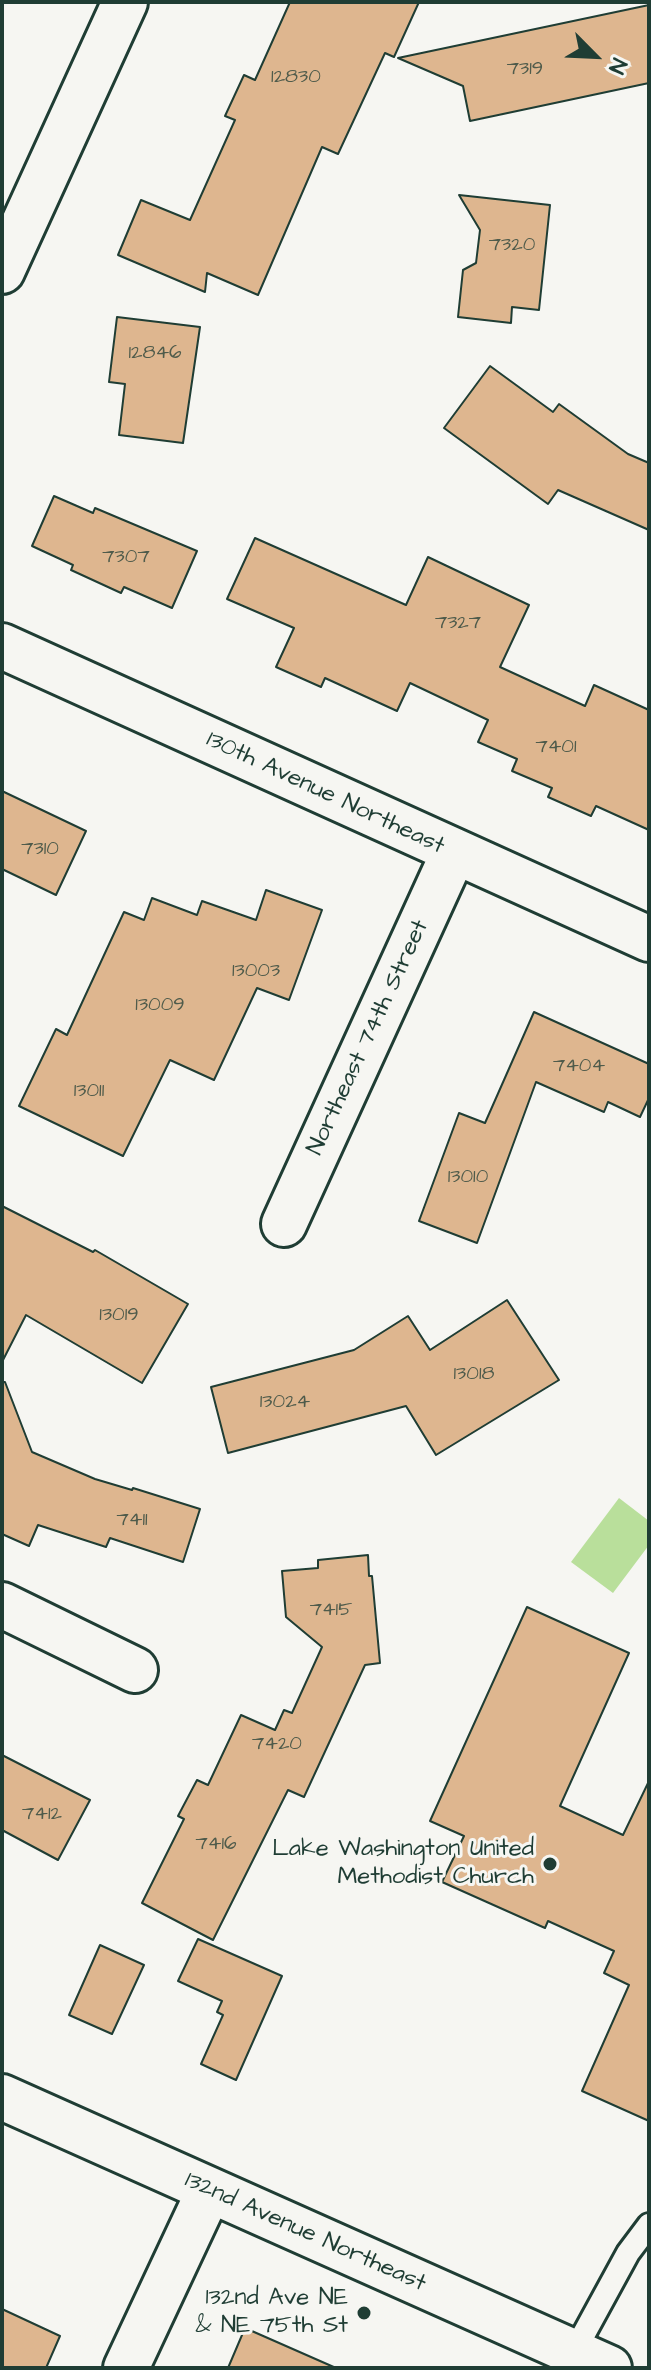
<!DOCTYPE html>
<html>
<head>
<meta charset="utf-8">
<style>
	body { margin:0 }
	#map { position:relative; width:651px; height:2370px; overflow:hidden; background:#f6f6f2; font-family:"Architects Daughter",sans-serif }
	canvas { display:block }
	.frame { position:absolute; inset:0; border:4px solid #1f3d34; pointer-events:none }
	.north { position:absolute; left:555px; top:16px; width:80px; height:80px; -webkit-text-stroke:6px #f6f6f2; paint-order:stroke; rotate:114deg; font-size:22px; font-weight:700; line-height:32px; text-align:center; color:#1f3d34 }
	.north::after { content:''; display:block; margin:auto; width:28px; height:36px; background:#1f3d34; clip-path:polygon(50% 0,100% 100%,50% 72%,0 100%) }
</style>
</head>
<body>
<div id="map">
<canvas width="651" height="2370"></canvas>
<div class="frame"></div>
<div class="north">N</div>
</div>
<script>
const g = document.querySelector('canvas').getContext('2d');
g.lineJoin = 'round';
function paint(path, color) {
  g.fillStyle = color;
  g.fill(path, 'evenodd');
}
function strokePath(path, color, width, dash) {
  g.strokeStyle = color;
  g.lineWidth = width;
  g.lineCap = dash ? 'butt' : 'round';
  g.setLineDash(dash || []);
  g.stroke(path);
}
function label(font, color, halo, rows, align = 'center') {
  g.font = font + ' "Architects Daughter",sans-serif';
  g.lineWidth = 6;
  g.setLineDash([]);
  g.textBaseline = 'middle';
  g.strokeStyle = halo;
  g.fillStyle = color;
  for (const [text, x, y, turn = 0] of rows) {
    g.save();
    g.translate(x, y);
    g.rotate((+turn || 0) * Math.PI / 180);
    g.textAlign = isNaN(turn) ? turn : align;
    if (halo) g.strokeText(text, 0, 0);
    g.fillText(text, 0, 0);
    g.restore();
  }
}
paint(new Path2D(`
	M619 1498 649 1521V1545L613 1593 571 1562Z`), '#b9df9b');
const building = new Path2D(`
	M290 2H419L394 57 385 53 338 154 322 147 258 295 207 273 205 292 118 255 141 200 190 220 235 120 225 116 244 75 255 80Z
	M649 5V83L470 121 463 86 398 58Z
	M459 195 550 205 539 310 512 307 511 323 458 317 463 270 476 263 480 230Z
	M117 317 200 327 183 443 119 435 125 384 109 382Z
	M490 366 553 412 559 404 628 454 649 463V530L558 490 548 504 444 428Z
	M54 496 93 513 95 508 197 551 172 608 124 587 121 593 71 570 73 565 32 546Z
	M255 538 406 605 428 557 529 605 500 667 585 706 594 685 649 710V830L596 806 591 816 548 797 552 788 512 771 517 759 478 742 488 720 410 683 397 711 325 678 321 687 276 667 294 628 227 599Z
	M2 791 86 831 56 895 2 869Z
	M266 890 322 910 289 1000 257 988 214 1080 170 1060 123 1156 19 1106 56 1029 67 1035 124 912 144 920 152 898 197 915 202 901 256 920Z
	M534 1012 649 1064V1098L640 1117 608 1102 604 1112 536 1082 477 1243 419 1221 459 1113 485 1123Z
	M2 1206 93 1252 95 1250 188 1304 142 1383 26 1315 2 1362Z
	M507 1300 559 1380 436 1455 406 1406 228 1453 211 1387 354 1350 408 1316 430 1350Z
	M2 1382H5L32 1452 95 1479 132 1490 133 1488 200 1509 183 1562 110 1538 106 1547 38 1525 29 1546 2 1534Z
	M368 1555 369 1576H372L380 1663 365 1665 304 1797 288 1790 213 1940 142 1903 184 1819 178 1816 197 1780 208 1785 241 1715 275 1730 284 1710 292 1713 322 1647 286 1617 282 1571 318 1568V1560Z
	M527 1607 629 1653 560 1806 623 1835 649 1781V2121L582 2091 629 1985 604 1973 614 1951 548 1921 545 1928 442 1882 464 1836 430 1821Z
	M2 1755 90 1800 58 1860 2 1830Z
	M198 1939 282 1976 236 2080 201 2064 223 2015 217 2012 222 2001 178 1981Z
	M100 1945 144 1965 112 2034 69 2015Z
	M2 2309 60 2336 46 2368H2Z
	M245 2328 336 2368H228Z`);
paint(building, '#deb68f');
strokePath(building, '#1f3d34', 2);
const service = new Path2D(`
	M574 2352 628 2253 649 2225`);
const minor = new Path2D(`
	M2 271 125 2
	M2 646 649 939
	M284 1224 454 852
	M2 1605 135 1670
	M126 2368 209 2191`);
const secondary = new Path2D(`
	M2 2097 609 2368`);
strokePath(service, '#1f3d34', 28);
strokePath(minor, '#1f3d34', 50);
strokePath(secondary, '#1f3d34', 50);
strokePath(service, '#f6f6f2', 22);
strokePath(minor, '#f6f6f2', 44);
strokePath(secondary, '#f6f6f2', 44);
for (const [x, y, r, color] of [
	[550,1864,8,"#1f3d34"],
	[364,2313,8,"#1f3d34"]
]) {
  const dot = new Path2D();
  dot.arc(x, y, r, 0, 2 * Math.PI);
  g.fillStyle = color;
  g.fill(dot);
  strokePath(dot, '#f6f6f2', 3);
}
label('20px', '#4f5b4b', null, [
	["7319",525,70],
	["12830",296,78],
	["7320",512,246],
	["12846",155,354],
	["7307",126,558],
	["7327",458,624],
	["7401",556,748],
	["7310",40,850],
	["13003",256,972],
	["13009",160,1006],
	["7404",579,1067],
	["13011",89,1092],
	["13010",468,1178],
	["13019",119,1316],
	["13018",474,1375],
	["13024",285,1403],
	["7411",132,1521],
	["7415",331,1611],
	["7420",277,1745],
	["7412",42,1815],
	["7416",216,1845]
]);
label('24px', '#1f3d34', '#f6f6f2', [
	["130th Avenue Northeast",325,794,25],
	["Northeast 74th Street",369,1038,-65],
	["132nd Avenue Northeast",305,2233,24]
]);
label('24px', '#1f3d34', '#f6f6f2', [
	["Lake Washington United",534,1850],
	["Methodist Church",534,1878],
	["132nd Ave NE",348,2299],
	["& NE 75th St",348,2327]
], 'right');
</script>
</body>
</html>
